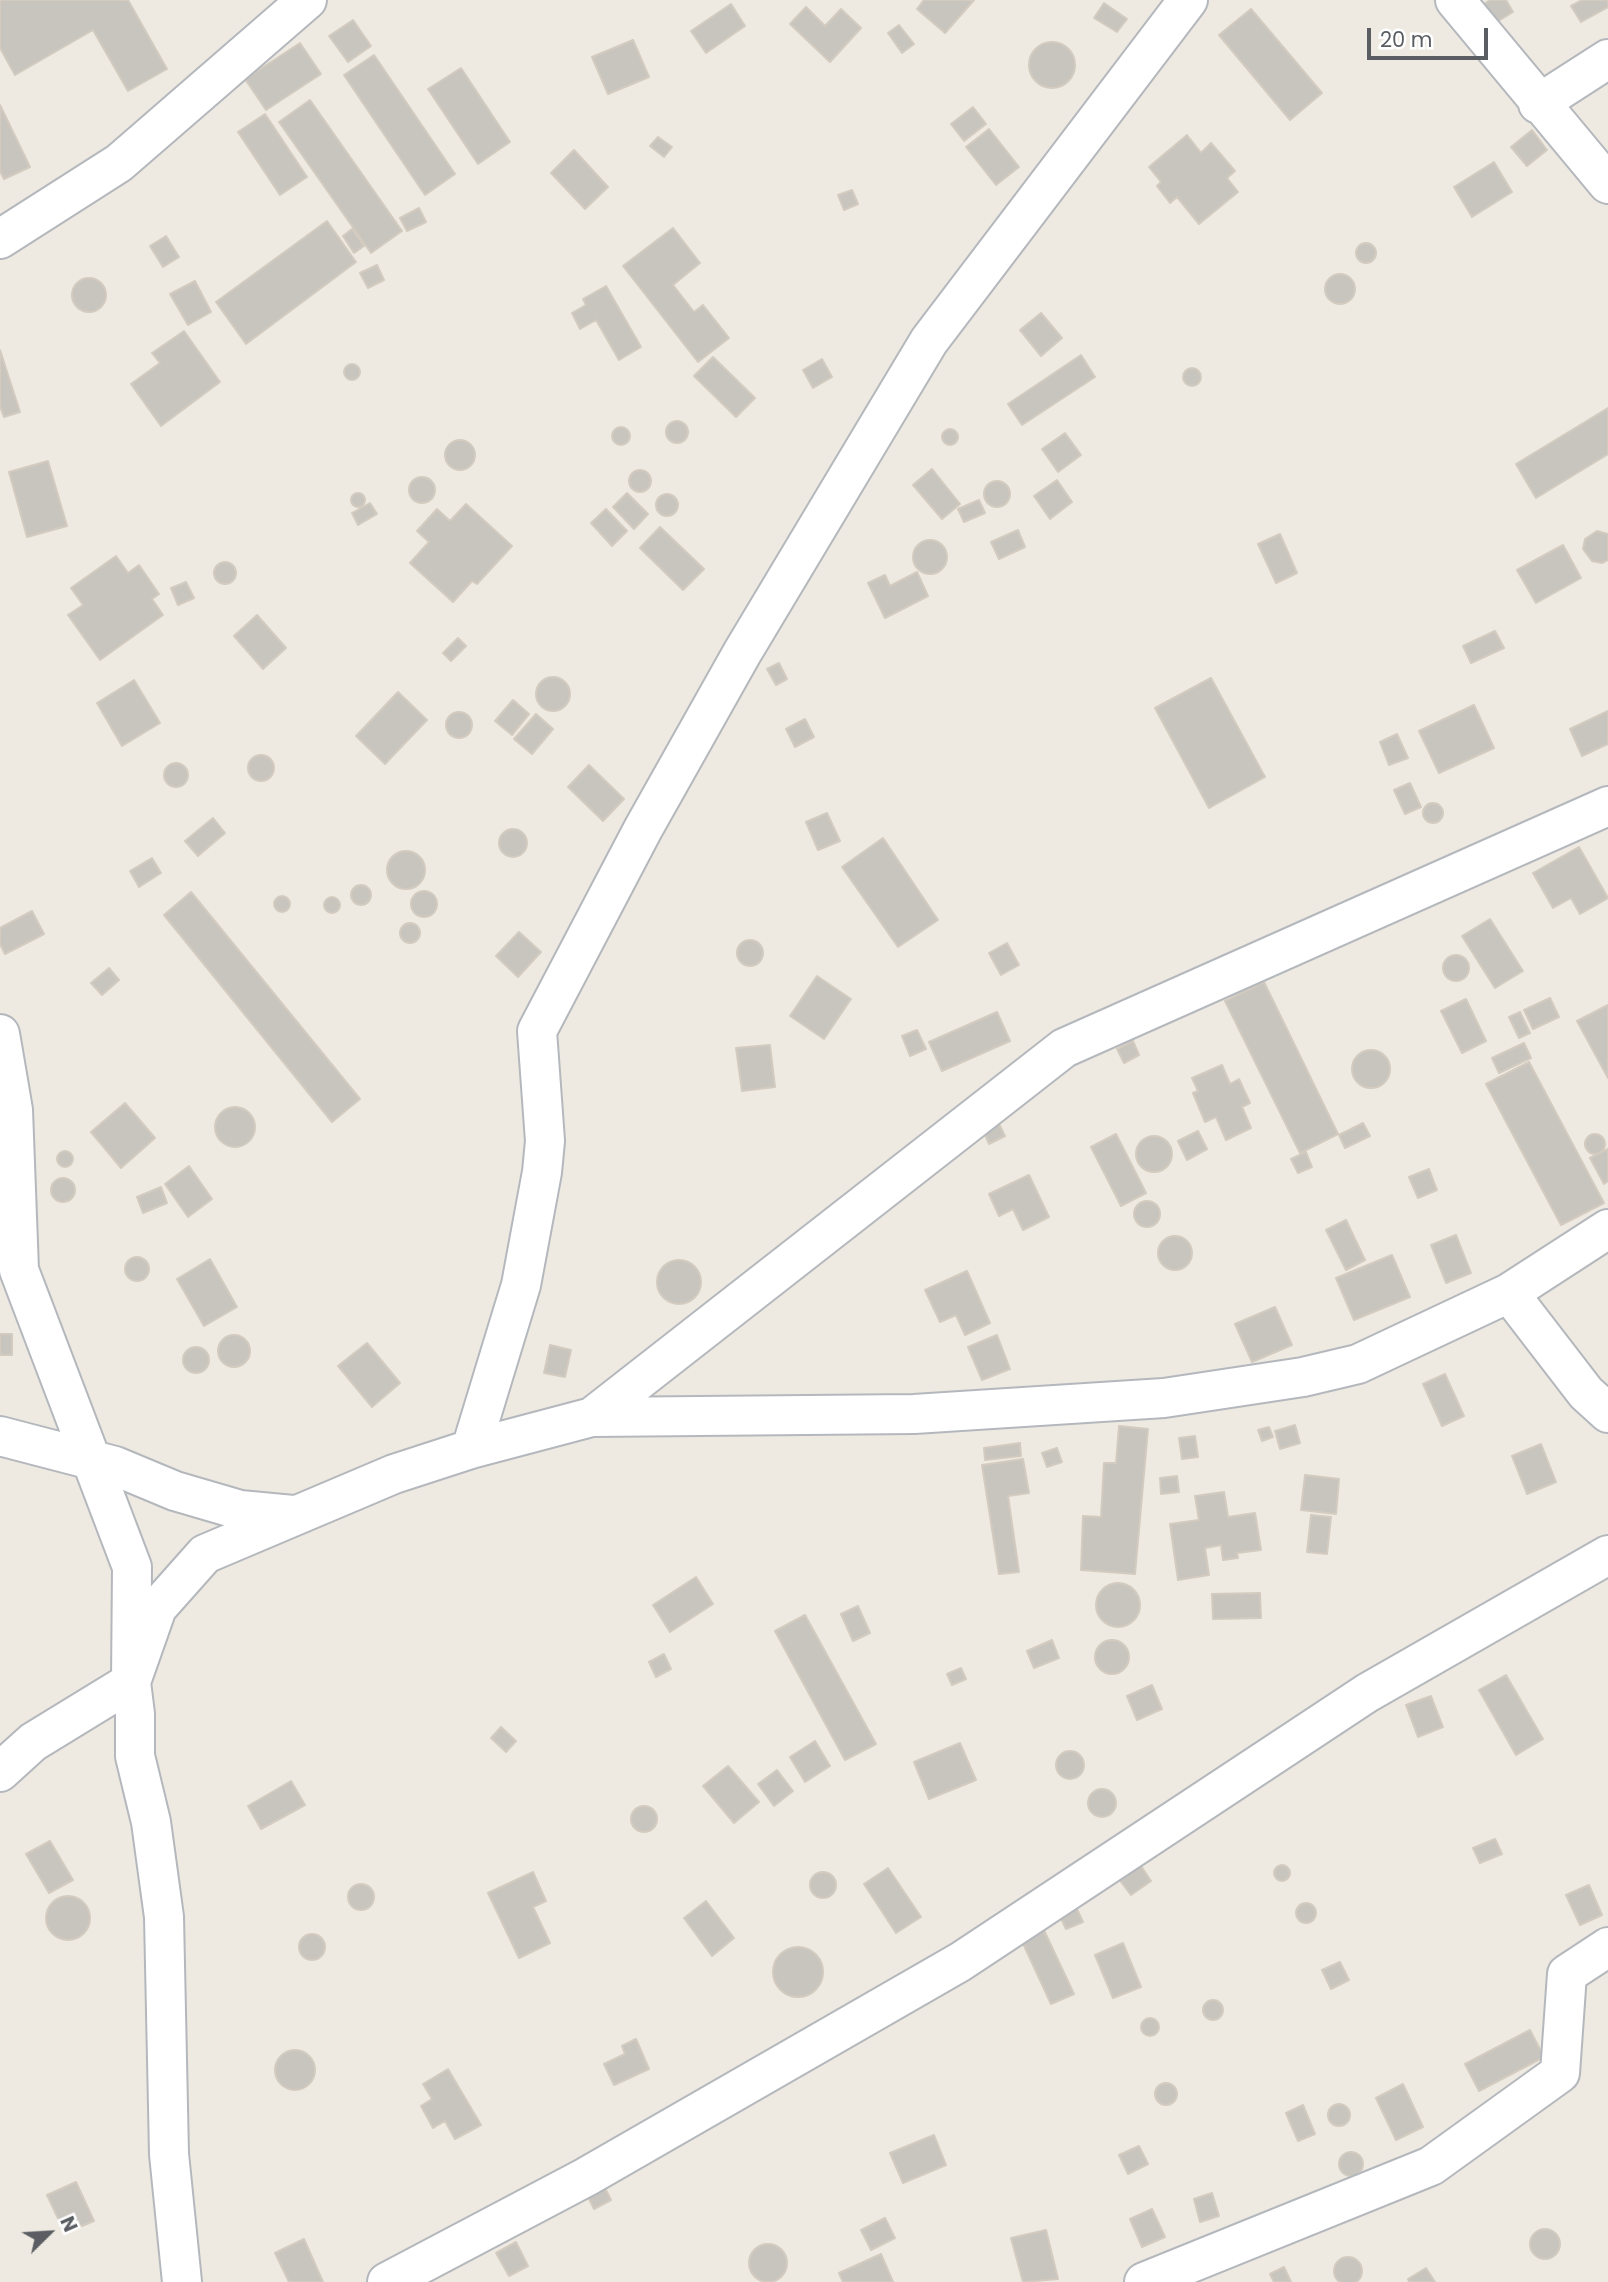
<!DOCTYPE html>
<html>
<head>
<meta charset="utf-8">
<style>
	body { margin:0 }
	#map { position:relative; width:1608px; height:2282px; overflow:hidden; background:#eeeae1; font-family:Poppins,sans-serif }
	canvas { display:block }
	.north { position:absolute; left:14px; top:2198px; width:70px; height:70px; -webkit-text-stroke:5px #fff; paint-order:stroke; rotate:66deg; font-size:19px; font-weight:700; line-height:28px; text-align:center; color:#5a5e63 }
	.north::after { content:''; display:block; margin:auto; width:24px; height:32px; background:#5a5e63; clip-path:polygon(50% 0,100% 100%,50% 72%,0 100%) }
	.scale { position:absolute; left:1367px; top:28px; width:121px; height:32px; box-sizing:border-box; border:4px solid #5a5e63; border-top:0; padding-left:9px; font-size:21px; line-height:24px; white-space:nowrap; color:#5a5e63; -webkit-text-stroke:5px #fff; paint-order:stroke }
</style>
</head>
<body>
<div id="map">
<canvas width="1608" height="2282"></canvas>
<div class="north">N</div>
<div class="scale">20 m</div>
</div>
<script>
const g = document.querySelector('canvas').getContext('2d');
g.lineJoin = 'round';
function paint(path, color) {
  g.fillStyle = color;
  g.fill(path, 'evenodd');
}
function strokePath(path, color, width, dash) {
  g.strokeStyle = color;
  g.lineWidth = width;
  g.lineCap = dash ? 'butt' : 'round';
  g.setLineDash(dash || []);
  g.stroke(path);
}
const building = new Path2D(`
	M0 0H128L167 69 128 91 93 30 15 75 0 48Z
	M924 0H974L945 33 917 9Z
	M1490 0H1506L1513 12 1495 23 1484 4Z
	M1582 0H1608V7L1581 22 1571 6Z
	M1104 3 1127 19 1117 32 1094 18Z
	M731 4 745 26 706 53 691 31Z
	M806 7 825 26 841 9 861 28 830 62 790 24Z
	M1251 9 1322 93 1290 120 1219 35Z
	M353 20 371 46 348 62 329 36Z
	M899 25 914 44 902 53 888 33Z
	M633 40 649 77 608 94 592 57Z
	M1029 65a23 23 0 1 1 46 0a23 23 0 1 1-46 0Z
	M300 43 321 74 266 110 245 79Z
	M374 55 455 174 425 195 344 75Z
	M461 68 510 142 478 164 428 89Z
	M310 100 402 231 371 253 279 122Z
	M0 105 30 167 4 179 0 171Z
	M973 107 986 124 964 141 951 124Z
	M265 114 307 177 280 195 238 132Z
	M989 129 1019 167 996 185 966 147Z
	M1532 130 1547 150 1527 166 1511 147Z
	M1187 135 1201 153 1211 143 1235 171 1227 178 1238 192 1199 224 1177 197 1170 203 1157 186 1161 182 1149 167Z
	M658 137 672 147 664 157 650 146Z
	M574 150 608 187 585 209 551 173Z
	M1494 162 1512 192 1472 217 1454 187Z
	M852 190 858 204 844 210 838 195Z
	M419 208 426 222 407 231 400 218Z
	M327 221 356 262 246 344 216 302Z
	M673 228 700 263 673 285 694 312 703 305 729 338 698 362 623 266Z
	M352 229 364 246 354 253 343 236Z
	M166 236 179 257 163 267 150 246Z
	M1356 253a10 10 0 1 1 20 0a10 10 0 1 1-20 0Z
	M377 265 384 280 368 288 360 273Z
	M1325 289a15 15 0 1 1 30 0a15 15 0 1 1-30 0Z
	M72 295a17 17 0 1 1 34 0a17 17 0 1 1-34 0Z
	M195 281 211 312 188 325 170 294Z
	M606 286 641 347 619 360 596 320 580 329 572 313 586 305 583 299Z
	M1041 313 1062 338 1041 356 1020 330Z
	M184 331 220 382 161 426 131 384 160 363 152 353Z
	M0 350 20 412 4 417 0 406Z
	M1081 355 1095 377 1022 425 1008 404Z
	M713 357 755 398 736 417 694 376Z
	M822 359 832 377 813 388 803 370Z
	M344 372a8 8 0 1 1 16 0a8 8 0 1 1-16 0Z
	M1183 377a9 9 0 1 1 18 0a9 9 0 1 1-18 0Z
	M1608 408V454L1536 498 1516 464Z
	M666 432a11 11 0 1 1 22 0a11 11 0 1 1-22 0Z
	M612 436a9 9 0 1 1 18 0a9 9 0 1 1-18 0Z
	M942 437a8 8 0 1 1 16 0a8 8 0 1 1-16 0Z
	M1065 433 1081 455 1058 472 1042 449Z
	M445 455a15 15 0 1 1 30 0a15 15 0 1 1-30 0Z
	M48 461 67 526 27 537 9 472Z
	M932 469 960 504 942 519 913 485Z
	M629 481a11 11 0 1 1 22 0a11 11 0 1 1-22 0Z
	M409 490a13 13 0 1 1 26 0a13 13 0 1 1-26 0Z
	M1057 480 1072 502 1050 519 1034 496Z
	M984 494a13 13 0 1 1 26 0a13 13 0 1 1-26 0Z
	M351 500a7 7 0 1 1 14 0a7 7 0 1 1-14 0Z
	M627 493 648 514 634 529 613 507Z
	M656 505a11 11 0 1 1 22 0a11 11 0 1 1-22 0Z
	M979 500 985 513 964 522 958 509Z
	M370 503 377 514 358 525 352 513Z
	M466 504 512 546 477 584 472 581 453 602 410 563 429 542 417 531 437 509 450 521Z
	M606 509 627 531 612 546 591 523Z
	M660 527 704 569 683 590 640 548Z
	M1018 530 1025 547 999 559 991 542Z
	M1597 531 1608 534V560L1602 563 1592 561 1583 549 1585 539Z
	M1280 534 1297 573 1276 583 1258 544Z
	M913 557a17 17 0 1 1 34 0a17 17 0 1 1-34 0Z
	M1563 545 1581 578 1536 603 1517 570Z
	M116 556 128 573 139 565 159 594 152 599 163 615 100 660 68 615 83 605 71 588Z
	M214 573a11 11 0 1 1 22 0a11 11 0 1 1-22 0Z
	M917 572 928 596 885 618 868 583 885 575 890 586Z
	M186 582 194 598 178 605 171 588Z
	M257 615 286 648 263 669 234 636Z
	M1495 631 1504 648 1471 663 1463 646Z
	M458 638 466 646 451 661 443 653Z
	M779 663 787 679 776 685 767 669Z
	M536 694a17 17 0 1 1 34 0a17 17 0 1 1-34 0Z
	M1211 678 1265 777 1209 808 1155 708Z
	M134 680 160 723 122 746 97 703Z
	M398 692 427 720 385 764 356 736Z
	M513 700 529 714 512 735 495 721Z
	M1474 705 1494 748 1439 773 1419 731Z
	M1608 711V744L1582 756 1570 729Z
	M446 725a13 13 0 1 1 26 0a13 13 0 1 1-26 0Z
	M536 714 553 729 532 754 514 739Z
	M805 719 814 737 795 747 786 729Z
	M1397 734 1408 758 1389 765 1380 742Z
	M248 768a13 13 0 1 1 26 0a13 13 0 1 1-26 0Z
	M164 775a12 12 0 1 1 24 0a12 12 0 1 1-24 0Z
	M589 765 624 799 603 821 568 787Z
	M1410 783 1421 807 1405 814 1394 790Z
	M1423 813a10 10 0 1 1 20 0a10 10 0 1 1-20 0Z
	M827 813 840 841 818 850 806 822Z
	M213 818 225 833 198 856 185 841Z
	M499 843a14 14 0 1 1 28 0a14 14 0 1 1-28 0Z
	M883 838 938 920 898 947 842 867Z
	M1579 847 1608 898 1580 914 1571 898 1553 908 1533 873Z
	M387 870a19 19 0 1 1 38 0a19 19 0 1 1-38 0Z
	M152 858 161 873 139 887 130 871Z
	M351 895a10 10 0 1 1 20 0a10 10 0 1 1-20 0Z
	M411 904a13 13 0 1 1 26 0a13 13 0 1 1-26 0Z
	M191 892 360 1099 332 1122 164 915Z
	M274 904a8 8 0 1 1 16 0a8 8 0 1 1-16 0Z
	M324 905a8 8 0 1 1 16 0a8 8 0 1 1-16 0Z
	M32 911 44 934 5 954 0 944V928Z
	M1490 919 1523 971 1495 988 1462 936Z
	M400 933a10 10 0 1 1 20 0a10 10 0 1 1-20 0Z
	M519 932 541 952 518 977 496 956Z
	M737 953a13 13 0 1 1 26 0a13 13 0 1 1-26 0Z
	M1007 943 1019 965 1001 975 989 953Z
	M1443 968a13 13 0 1 1 26 0a13 13 0 1 1-26 0Z
	M109 968 119 980 102 995 91 983Z
	M817 976 851 999 824 1039 790 1016Z
	M1264 982 1338 1134 1300 1153 1225 1001Z
	M1550 998 1559 1017 1533 1029 1524 1010Z
	M1466 999 1486 1041 1462 1053 1441 1011Z
	M1608 1005V1078L1577 1021Z
	M997 1012 1010 1041 942 1071 929 1042Z
	M1520 1012 1530 1033 1519 1038 1509 1017Z
	M917 1030 926 1049 910 1056 902 1036Z
	M1133 1041 1139 1055 1124 1063 1117 1049Z
	M1524 1043 1531 1058 1499 1073 1492 1058Z
	M770 1045 775 1087 742 1091 736 1048Z
	M1352 1069a19 19 0 1 1 38 0a19 19 0 1 1-38 0Z
	M1529 1062 1604 1203 1561 1225 1486 1084Z
	M1222 1065 1230 1084 1239 1079 1250 1103 1242 1107 1251 1128 1226 1140 1216 1117 1205 1122 1193 1093 1198 1091 1192 1078Z
	M125 1103 155 1138 121 1168 91 1132Z
	M215 1127a20 20 0 1 1 40 0a20 20 0 1 1-40 0Z
	M998 1122 1005 1136 989 1144 983 1130Z
	M1363 1123 1370 1136 1345 1148 1339 1135Z
	M1198 1131 1207 1149 1187 1160 1178 1141Z
	M1585 1144a10 10 0 1 1 20 0a10 10 0 1 1-20 0Z
	M1116 1134 1146 1193 1121 1206 1091 1147Z
	M1136 1154a18 18 0 1 1 36 0a18 18 0 1 1-36 0Z
	M1608 1149V1181L1604 1184 1590 1158Z
	M57 1159a8 8 0 1 1 16 0a8 8 0 1 1-16 0Z
	M1306 1152 1312 1167 1298 1173 1291 1159Z
	M189 1166 212 1199 188 1217 165 1184Z
	M1429 1169 1437 1190 1418 1198 1409 1177Z
	M1029 1175 1049 1217 1023 1230 1013 1209 999 1216 989 1194Z
	M51 1190a12 12 0 1 1 24 0a12 12 0 1 1-24 0Z
	M161 1187 167 1203 143 1213 137 1197Z
	M1134 1214a13 13 0 1 1 26 0a13 13 0 1 1-26 0Z
	M1346 1220 1365 1260 1346 1270 1326 1230Z
	M1456 1235 1471 1273 1446 1283 1431 1245Z
	M1158 1253a17 17 0 1 1 34 0a17 17 0 1 1-34 0Z
	M1392 1255 1410 1297 1354 1320 1336 1278Z
	M125 1269a12 12 0 1 1 24 0a12 12 0 1 1-24 0Z
	M210 1259 237 1307 204 1326 177 1279Z
	M657 1282a22 22 0 1 1 44 0a22 22 0 1 1-44 0Z
	M967 1271 990 1323 965 1335 956 1315 940 1322 925 1290Z
	M1275 1307 1292 1345 1252 1362 1235 1324Z
	M0 1334H12V1355H0Z
	M997 1335 1010 1369 982 1380 968 1347Z
	M218 1351a16 16 0 1 1 32 0a16 16 0 1 1-32 0Z
	M367 1343 400 1383 372 1407 338 1366Z
	M550 1345 571 1350 565 1377 544 1373Z
	M183 1360a13 13 0 1 1 26 0a13 13 0 1 1-26 0Z
	M1445 1374 1464 1416 1442 1426 1423 1384Z
	M1295 1425 1300 1443 1280 1449 1275 1431Z
	M1119 1426 1148 1429 1135 1574 1081 1570 1083 1516 1101 1517 1104 1463H1116Z
	M1269 1427 1273 1437 1262 1441 1258 1430Z
	M1195 1436 1198 1457 1182 1459 1179 1438Z
	M1020 1443 1021 1456 985 1460 984 1448Z
	M1541 1444 1556 1482 1527 1494 1512 1456Z
	M1057 1448 1062 1462 1047 1467 1042 1453Z
	M1023 1459 1029 1493 1008 1496 1019 1572 999 1574 982 1465Z
	M1305 1475 1339 1479 1336 1514 1301 1510Z
	M1177 1476 1179 1492 1161 1494 1160 1478Z
	M1224 1492 1228 1517 1255 1513 1261 1550 1237 1553 1238 1558 1223 1560 1221 1545 1205 1548 1209 1575 1178 1580 1170 1524 1199 1520 1195 1496Z
	M1311 1515 1331 1517 1327 1554 1307 1552Z
	M696 1577 713 1604 670 1632 653 1605Z
	M1096 1605a22 22 0 1 1 44 0a22 22 0 1 1-44 0Z
	M1260 1593 1261 1618 1213 1619 1212 1594Z
	M858 1606 870 1633 853 1641 841 1614Z
	M805 1615 876 1744 845 1760 775 1631Z
	M1095 1657a17 17 0 1 1 34 0a17 17 0 1 1-34 0Z
	M1052 1640 1059 1658 1034 1668 1027 1651Z
	M664 1654 671 1669 656 1677 649 1662Z
	M961 1668 966 1679 952 1685 947 1674Z
	M1506 1675 1543 1739 1516 1755 1479 1690Z
	M1152 1685 1162 1709 1137 1720 1127 1696Z
	M1431 1696 1443 1727 1418 1737 1406 1705Z
	M501 1727 516 1741 506 1752 491 1738Z
	M815 1741 830 1766 805 1782 790 1757Z
	M960 1743 976 1780 929 1799 914 1762Z
	M1056 1765a14 14 0 1 1 28 0a14 14 0 1 1-28 0Z
	M728 1766 759 1802 734 1823 703 1786Z
	M777 1770 793 1791 774 1806 758 1784Z
	M291 1781 305 1805 261 1829 248 1806Z
	M1088 1803a14 14 0 1 1 28 0a14 14 0 1 1-28 0Z
	M631 1819a13 13 0 1 1 26 0a13 13 0 1 1-26 0Z
	M1495 1839 1502 1854 1480 1863 1473 1848Z
	M50 1841 73 1880 49 1893 26 1854Z
	M1139 1863 1151 1881 1131 1895 1118 1878Z
	M1274 1873a8 8 0 1 1 16 0a8 8 0 1 1-16 0Z
	M888 1868 921 1917 896 1933 864 1884Z
	M533 1872 546 1901 533 1907 550 1943 519 1958 488 1893Z
	M810 1885a13 13 0 1 1 26 0a13 13 0 1 1-26 0Z
	M348 1897a13 13 0 1 1 26 0a13 13 0 1 1-26 0Z
	M1589 1885 1602 1915 1580 1925 1566 1895Z
	M46 1918a22 22 0 1 1 44 0a22 22 0 1 1-44 0Z
	M706 1901 734 1938 712 1956 684 1918Z
	M1296 1913a10 10 0 1 1 20 0a10 10 0 1 1-20 0Z
	M1075 1905 1083 1922 1066 1929 1058 1912Z
	M1042 1926 1074 1994 1051 2004 1020 1937Z
	M299 1947a13 13 0 1 1 26 0a13 13 0 1 1-26 0Z
	M1123 1943 1141 1987 1113 1998 1095 1955Z
	M773 1972a25 25 0 1 1 50 0a25 25 0 1 1-50 0Z
	M1340 1962 1349 1980 1331 1989 1322 1970Z
	M1203 2010a10 10 0 1 1 20 0a10 10 0 1 1-20 0Z
	M1141 2027a9 9 0 1 1 18 0a9 9 0 1 1-18 0Z
	M1530 2030 1544 2057 1479 2091 1465 2064Z
	M636 2039 649 2069 614 2085 604 2064 625 2054 622 2046Z
	M275 2070a20 20 0 1 1 40 0a20 20 0 1 1-40 0Z
	M448 2069 481 2125 455 2139 445 2121 433 2128 421 2106 432 2099 423 2084Z
	M1155 2094a11 11 0 1 1 22 0a11 11 0 1 1-22 0Z
	M1403 2084 1423 2127 1396 2140 1376 2098Z
	M1328 2115a11 11 0 1 1 22 0a11 11 0 1 1-22 0Z
	M1303 2105 1315 2134 1298 2141 1286 2113Z
	M934 2135 946 2165 903 2183 890 2153Z
	M1139 2146 1148 2164 1128 2174 1119 2155Z
	M1339 2164a12 12 0 1 1 24 0a12 12 0 1 1-24 0Z
	M76 2182 94 2221 65 2233 47 2195Z
	M603 2184 611 2200 594 2209 586 2193Z
	M1212 2193 1219 2216 1200 2222 1194 2199Z
	M1152 2209 1165 2237 1142 2247 1130 2219Z
	M885 2218 895 2238 871 2250 861 2230Z
	M1530 2244a15 15 0 1 1 30 0a15 15 0 1 1-30 0Z
	M1046 2230 1058 2279 1023 2282 1011 2238Z
	M304 2239 323 2282H289L275 2253Z
	M516 2242 528 2266 509 2276 496 2253Z
	M749 2263a19 19 0 1 1 38 0a19 19 0 1 1-38 0Z
	M881 2254 893 2282H843L839 2273Z
	M1334 2271a14 14 0 1 1 28 0a14 14 0 1 1-28 0Z
	M1284 2267 1291 2282H1274L1270 2274Z
	M1426 2268 1435 2282H1409L1408 2279Z`);
paint(building, '#c8c4be');
strokePath(building, '#d3cbbf', 2);
const minor = new Path2D(`
	M1455 0 1608 184
	M1538 104 1608 59
	M0 239 119 163 307 0
	M0 1034 13 1110 19 1270 132 1567 131 1682 135 1714V1756L151 1822 164 1917 169 2154 182 2282
	M1509 1293 1586 1393 1608 1413
	M592 1417 1064 1048 1608 806
	M0 1436 115 1466 175 1491 240 1510 293 1515
	M471 1449 521 1285 542 1172 545 1141 537 1031 643 829 742 653 929 341 1188 0
	M0 1772 33 1742 131 1682 157 1608 205 1554 394 1474 471 1449 592 1417 914 1414 1164 1398 1303 1377 1358 1364 1509 1293 1608 1229
	M387 2282 586 2177 960 1962 1367 1693 1608 1555
	M1144 2282 1431 2166 1560 2073 1567 1974 1608 1947`);
strokePath(minor, '#b4b8bd', 42);
strokePath(minor, '#fff', 38);
</script>
</body>
</html>
